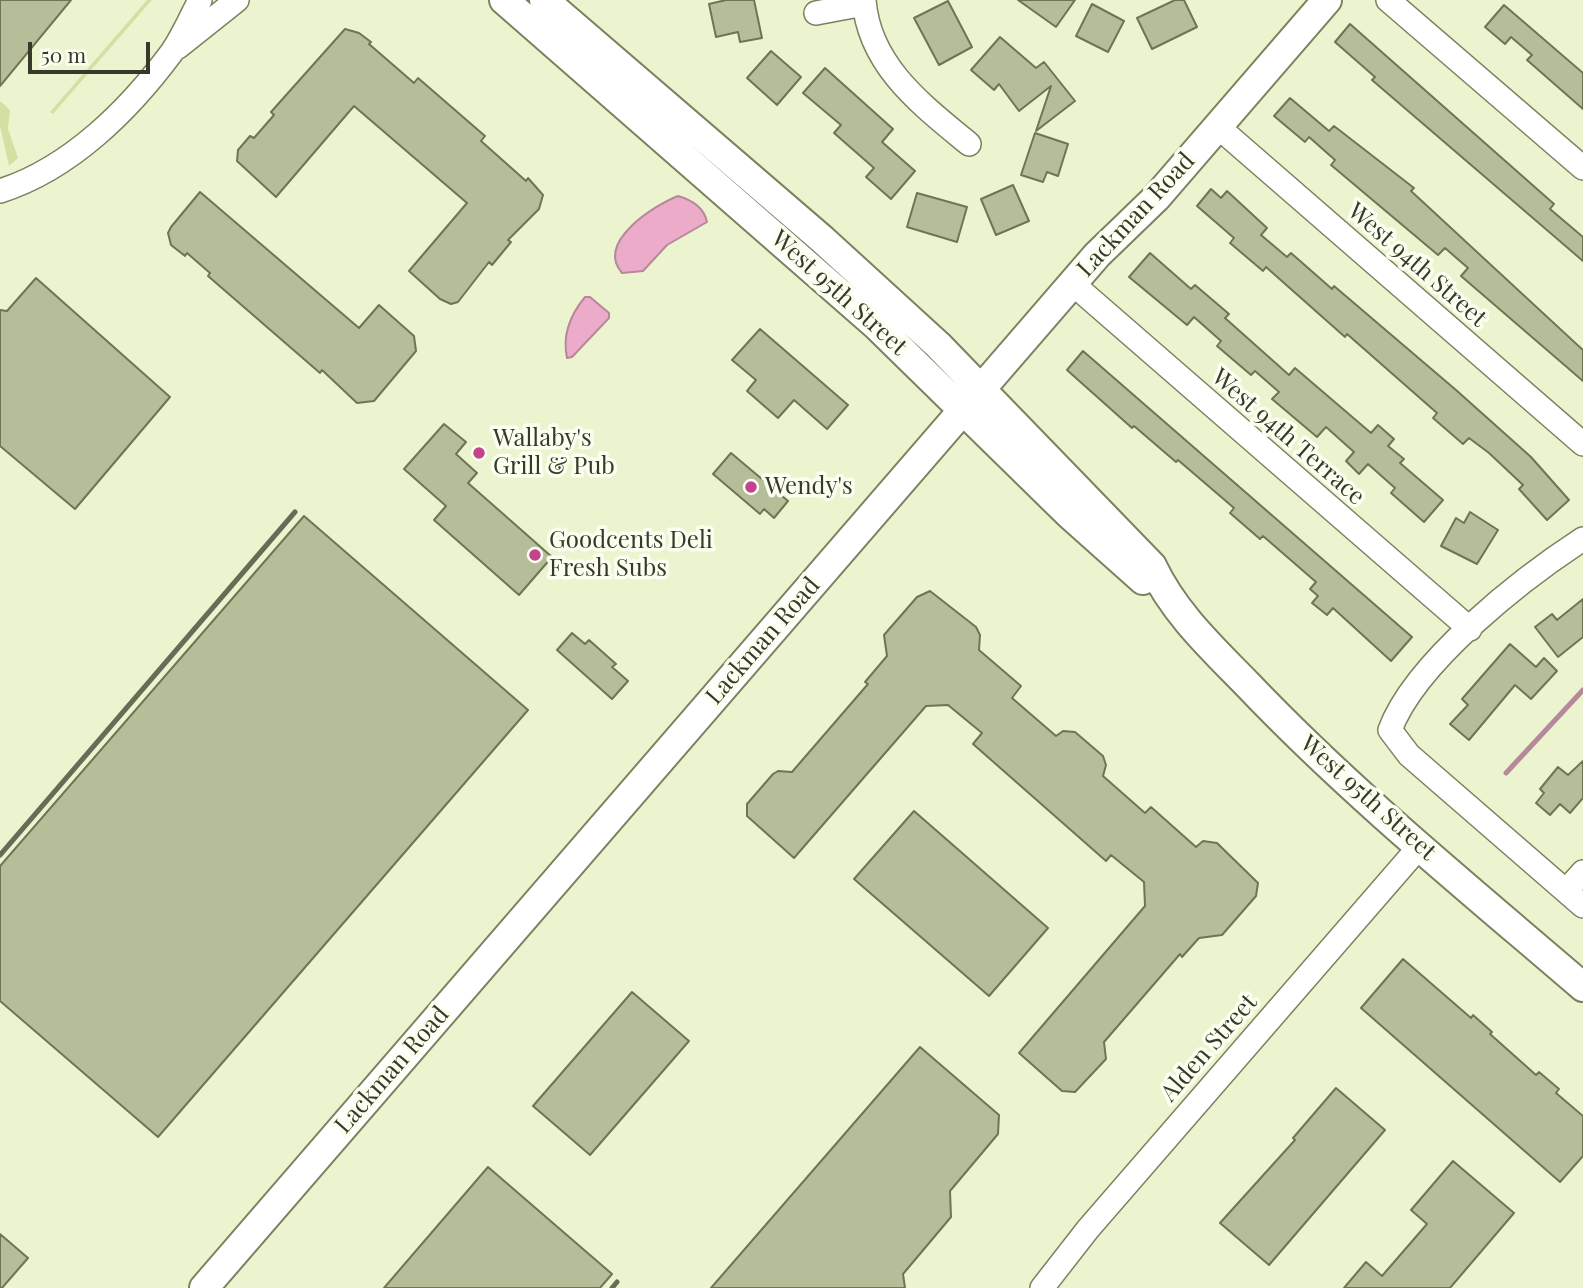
<!DOCTYPE html>
<html>
<head>
<meta charset="utf-8">
<style>
	body { margin:0 }
	#map { position:relative; width:1583px; height:1288px; overflow:hidden; background:#ecf4cf; font-family:"Playfair Display",serif }
	canvas { display:block }
	.scale { position:absolute; left:28px; top:42px; width:122px; height:32px; box-sizing:border-box; border:4px solid #373a2b; border-top:0; padding-left:9px; font-size:21px; line-height:24px; white-space:nowrap; color:#373a2b; -webkit-text-stroke:5px #fbfff0; paint-order:stroke }
</style>
</head>
<body>
<div id="map">
<canvas width="1583" height="1288"></canvas>
<div class="scale">50 m</div>
</div>
<script>
const g = document.querySelector('canvas').getContext('2d');
g.lineJoin = 'round';
function paint(path, color) {
  g.fillStyle = color;
  g.fill(path, 'evenodd');
}
function strokePath(path, color, width, dash) {
  g.strokeStyle = color;
  g.lineWidth = width;
  g.lineCap = dash ? 'butt' : 'round';
  g.setLineDash(dash || []);
  g.stroke(path);
}
function label(font, color, halo, rows, align = 'center') {
  g.font = font + ' "Playfair Display",serif';
  g.lineWidth = 7;
  g.setLineDash([]);
  g.textBaseline = 'middle';
  g.strokeStyle = halo;
  g.fillStyle = color;
  for (const [text, x, y, turn = 0] of rows) {
    g.save();
    g.translate(x, y);
    g.rotate((+turn || 0) * Math.PI / 180);
    g.textAlign = isNaN(turn) ? turn : align;
    if (halo) g.strokeText(text, 0, 0);
    g.fillText(text, 0, 0);
    g.restore();
  }
}
paint(new Path2D(`
	M147 0H152L53 114 50 112Z
	M0 101 10 110 8 129 18 158 9 166 0 126Z`), '#d4e0a3');
const water = new Path2D(`
	M678 196C692 200 704 207 707 222L667 245 643 271 622 273C595 242 655 205 678 196Z
	M585 297H590L609 313V318L572 357 567 358C562 335 571 314 585 297Z`);
paint(water, '#ebabc9');
strokePath(water, '#b5899a', 2);
strokePath(new Path2D(`
	M1506 773 1583 690`), '#b5899a', 5);
const building = new Path2D(`
	M0 0H71L0 86Z
	M726 0H754L762 38 740 42 738 32 716 37 709 4Z
	M1018 0H1075L1056 27Z
	M1175 0H1184L1197 27 1152 49 1137 18Z
	M948 1 972 47 939 65 914 18Z
	M1092 4 1124 21 1108 52 1076 36Z
	M1504 5 1583 73V109L1527 60 1532 55 1511 37 1505 44 1485 27Z
	M1350 24 1554 204 1550 209 1583 237V261L1372 80 1375 77 1335 42Z
	M345 29 359 33 371 42 369 44 414 83 418 78 485 136 481 141 526 181 528 178 543 195 539 209 508 240 511 242 492 265 489 262 458 302 451 304 440 299 409 271 467 203 354 106 276 197 237 161 238 150 250 136 254 138 274 115 271 112Z
	M1000 37 1036 68 1044 62 1075 101 1036 131 1051 86 1019 111 999 84 994 90 971 70Z
	M771 51 801 77 777 105 747 78Z
	M825 68 893 129 882 142 915 171 891 199 866 177 874 168 834 133 841 125 803 93Z
	M1290 98 1329 131 1334 126 1414 188 1411 191 1583 350V381L1461 276 1468 268 1445 248 1438 255 1331 165 1335 160 1309 137 1305 142 1274 116Z
	M1035 133 1068 144 1058 176 1047 172 1043 182 1021 175Z
	M1013 185 1029 221 996 235 981 199Z
	M1211 189 1221 198 1227 191 1267 228 1261 235 1287 257 1291 253 1332 289 1334 286 1456 390 1531 457 1569 500 1547 520 1519 489 1523 485 1489 453 1469 438 1463 444 1433 418 1437 413 1347 334 1345 337 1266 267 1263 271 1230 243 1234 238 1197 206Z
	M200 192 359 328 379 305 414 336 416 351 374 401 357 403 322 370 320 373 208 276 210 273 187 253 185 256 171 245 168 233 171 227Z
	M917 193 967 207 957 242 907 227Z
	M1150 253 1191 289 1195 285 1229 314 1225 318 1289 375 1295 368 1371 433 1378 425 1394 439 1388 446 1404 459 1400 463 1443 500 1424 522 1391 493 1395 488 1368 464 1359 474 1346 461 1354 452 1326 427 1317 437 1272 399 1279 392 1255 371 1251 375 1217 346 1221 341 1194 317 1187 325 1129 277Z
	M36 278 170 397 75 509 0 446V310L7 311Z
	M760 329 848 405 827 429 794 400 778 418 747 391 756 380 732 360Z
	M1083 351 1412 637 1391 661 1333 608 1327 615 1312 603 1318 596 1310 589 1316 582 1263 536 1260 539 1230 513 1234 508 1178 460 1176 462 1134 426 1132 428 1067 370Z
	M444 424 466 442 456 454 477 473 468 483 552 557 519 595 434 520 446 506 404 469Z
	M731 453 788 501 774 518 764 509 760 514 713 474Z
	M1470 512 1498 530 1477 564 1441 546 1456 518 1464 523Z
	M304 516 528 710 158 1137 0 1001V866Z
	M930 591 976 627 980 635 979 650 1021 686 1012 698 1056 736 1063 731 1075 732 1103 756 1106 765 1103 776 1145 813 1151 807 1196 847 1203 841 1217 843 1258 883 1256 896 1222 935 1199 938 1182 957 1180 954 1104 1042 1106 1059 1075 1092 1062 1091 1019 1053 1145 906 1144 882 1111 855 1106 861 973 744 982 733 948 705 926 706 794 858 747 816V804L773 774 778 771 792 772 868 684 865 682 887 656 884 635 917 597Z
	M1583 599V637L1558 657 1535 627 1552 614 1557 620Z
	M572 633 585 644 589 640 616 664 612 667 628 681 612 699 557 650Z
	M1510 644 1536 667 1544 658 1557 671 1531 699 1515 685 1469 740 1450 724 1468 705 1462 699Z
	M1583 761V798L1570 813 1560 804 1550 815 1536 803 1544 793 1540 789 1558 767 1568 775Z
	M914 811 1048 928 989 996 854 879Z
	M1403 959 1471 1018 1473 1015 1492 1032 1490 1034 1536 1075 1539 1072 1559 1089 1556 1093 1583 1116V1156L1560 1182 1361 1008Z
	M632 992 689 1041 590 1155 533 1106Z
	M920 1047 999 1115 998 1134 950 1191 951 1217 903 1274 905 1288H711Z
	M1336 1088 1385 1130 1269 1265 1220 1223 1295 1140 1293 1138Z
	M1453 1161 1514 1213 1450 1288H1344L1366 1262 1382 1276 1427 1224 1411 1210Z
	M488 1167 612 1274 600 1288H384Z
	M0 1234 28 1258 2 1288H0Z`);
paint(building, '#b6bd99');
strokePath(building, '#6f7554', 2);
const minor = new Path2D(`
	M864 0C869 66 922 105 969 144
	M1388 0 1583 168
	M816 13 864 4
	M178 47 237 0
	M1217 126 1583 444
	M0 191C70 169 129 110 172 52 183 36 191 17 200 0
	M1073 284 1470 629
	M1583 539C1523 578 1415 662 1390 730L1409 755 1583 906
	M1566 891 1583 872
	M1042 1288 1088 1229 1420 846`);
const major = new Path2D(`
	M504 0 877 326 1069 514 1143 580
	M544 0 823 240 938 345 1152 566C1174 613 1212 648 1248 685 1352 794 1469 889 1583 987
	M204 1288 1097 255 1156 198 1327 0`);
strokePath(minor, '#7b8260', 26);
strokePath(major, '#7b8260', 32);
strokePath(minor, '#fff', 23);
strokePath(major, '#fff', 28);
strokePath(new Path2D(`
	M0 855 295 512
	M612 1288 617 1282`), '#676c57', 5);
for (const [x, y, r, color] of [
	[479,453,7,"#c5438c"],
	[751,487,7,"#c5438c"],
	[535,555,7,"#c5438c"]
]) {
  const dot = new Path2D();
  dot.arc(x, y, r, 0, 2 * Math.PI);
  g.fillStyle = color;
  g.fill(dot);
  strokePath(dot, '#fbfff0', 2.5);
}
label('24px', '#373a2b', '#fbfff0', [
	["Lackman Road",1136,215,-47],
	["West 94th Street",1417,265,41],
	["West 95th Street",839,293,42],
	["West 94th Terrace",1288,437,41],
	["Lackman Road",763,641,-49],
	["West 95th Street",1368,798,42],
	["Alden Street",1209,1048,-49],
	["Lackman Road",392,1070,-49]
]);
label('24px', '#373a2b', '#fbfff0', [
	["Wallaby's",493,439],
	["Grill & Pub",493,467],
	["Wendy's",765,487],
	["Goodcents Deli",549,541],
	["Fresh Subs",549,569]
], 'left');
</script>
</body>
</html>
